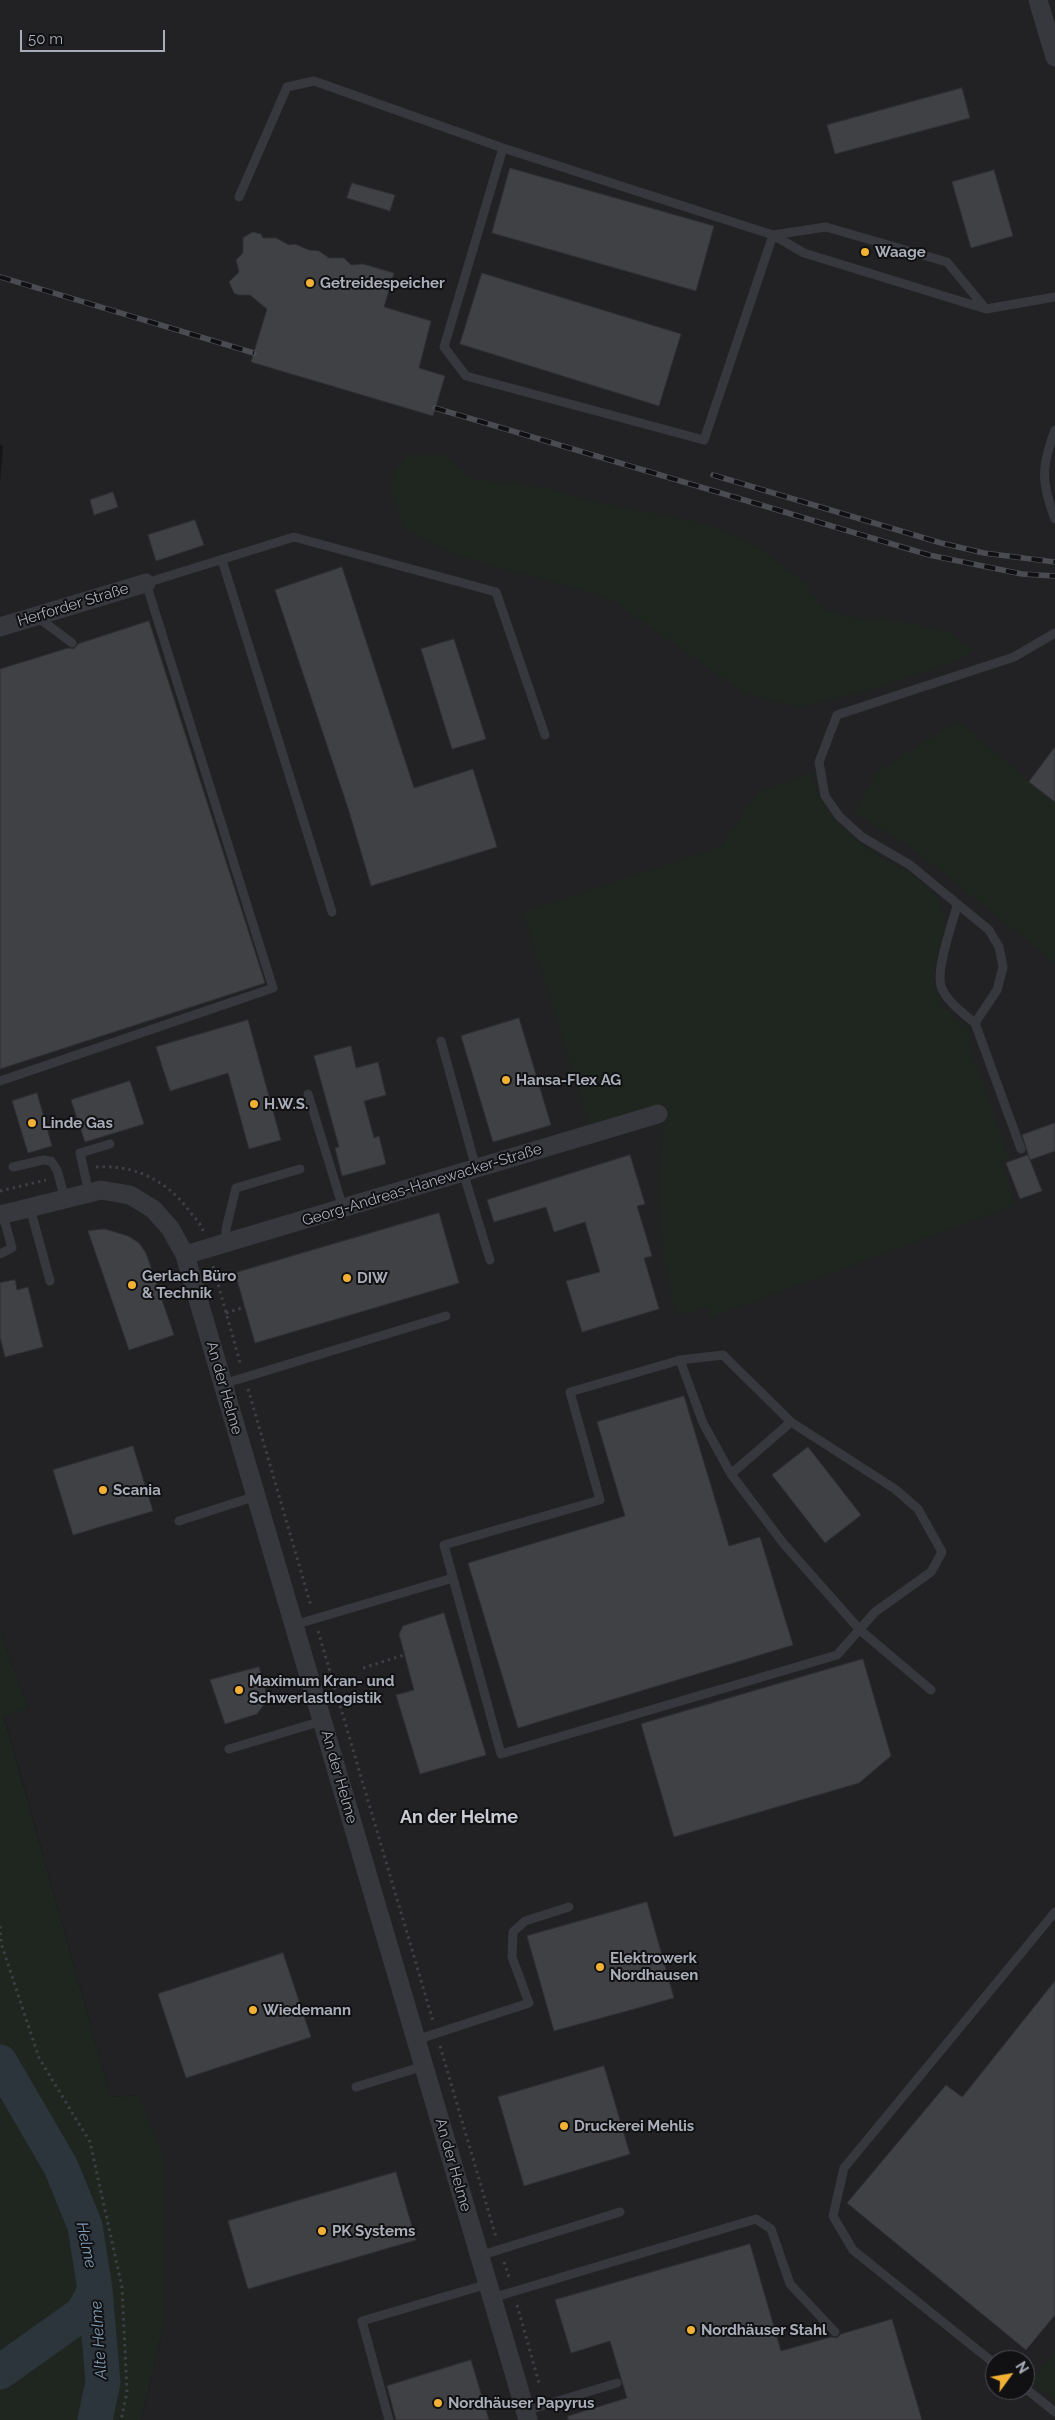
<!DOCTYPE html>
<html>
<head>
<meta charset="utf-8">
<style>
	body { margin:0 }
	#map { position:relative; width:1055px; height:2420px; overflow:hidden; background:#161618; font-family:Raleway,sans-serif }
	canvas { display:block }
	.north { position:absolute; left:985px; top:2350px; width:50px; height:50px; box-sizing:border-box; background:#111113; border:1px solid #4d4f55; border-radius:50%; rotate:58deg; font-size:14px; font-weight:700; line-height:20px; text-align:center; color:#a8adb8 }
	.north::after { content:''; display:block; margin:auto; width:18px; height:22px; background:#f2b134; clip-path:polygon(50% 0,100% 100%,50% 72%,0 100%) }
	.scale { position:absolute; left:20px; top:30px; width:145px; height:22px; box-sizing:border-box; border:2px solid #a8adb8; border-top:0; padding-left:6px; font-size:15px; line-height:18px; white-space:nowrap; color:#a8adb8; -webkit-text-stroke:4px #111113; paint-order:stroke }
</style>
</head>
<body>
<div id="map">
<canvas width="1055" height="2420"></canvas>
<div class="north">N</div>
<div class="scale">50 m</div>
</div>
<script>
const g = document.querySelector('canvas').getContext('2d');
g.lineJoin = 'round';
function paint(path, color) {
  g.fillStyle = color;
  g.fill(path, 'evenodd');
}
function strokePath(path, color, width, dash) {
  g.strokeStyle = color;
  g.lineWidth = width;
  g.lineCap = dash ? 'butt' : 'round';
  g.setLineDash(dash || []);
  g.stroke(path);
}
function label(font, color, halo, rows, align = 'center') {
  g.font = font + ' Raleway,sans-serif';
  g.lineWidth = 4;
  g.setLineDash([]);
  g.textBaseline = 'middle';
  g.strokeStyle = halo;
  g.fillStyle = color;
  for (const [text, x, y, turn = 0] of rows) {
    g.save();
    g.translate(x, y);
    g.rotate((+turn || 0) * Math.PI / 180);
    g.textAlign = isNaN(turn) ? turn : align;
    if (halo) g.strokeText(text, 0, 0);
    g.fillText(text, 0, 0);
    g.restore();
  }
}
paint(new Path2D(`
	M0 0H1055V2420H141L165 2320 139 2095 111 2097 4 1716 28 1708 0 1630V484L3 446 0 445ZM995 2360H1025V2390H995Z`), '#222225');
paint(new Path2D(`
	M407 455H443L474 479 550 488 582 499 708 524 757 546 801 580 825 609 851 617 905 622 948 632 975 650 953 662 870 690 798 707 744 693 609 598 456 555 404 529 392 493 394 471Z
	M959 720 1029 782 1055 802V963L913 849 854 813 879 770Z
	M811 773C819 809 846 835 876 854 898 867 928 879 941 904 943 910 946 924 946 930 946 937 940 945 938 952 928 987 939 1009 969 1028L970 1047 1010 1158 1001 1161 1016 1205 709 1318 707 1308 677 1315C656 1248 657 1173 666 1103L589 1124 523 912 720 847 758 792Z
	M0 1630 28 1708 4 1717 111 2097 139 2095 165 2159V2320L141 2420H0Z
	M1055 2351V2401L1031 2381Z`), '#1e261f');
strokePath(new Path2D(`
	M0 2062 61 2167 85 2226 95 2290 83 2313 0 2372
	M95 2290 103 2382 95 2420`), '#2c353c', 35);
const building = new Path2D(`
	M962 88 970 118 835 154 827 125Z
	M510 168 714 226 696 291 492 233Z
	M994 170 1013 236 971 248 952 182Z
	M352 183 395 195 390 211 347 198Z
	M253 232 261 234 263 238H276L289 245 295 244 309 250 319 251 329 258H344L351 265 363 264 394 273 384 307 431 321 419 368 445 376 433 416 251 362 267 309 250 295H238L234 293 229 282 239 272 236 260 243 253V238Z
	M482 273 681 334 659 406 460 344Z
	M113 492 118 507 94 515 90 500Z
	M195 520 204 545 156 561 148 535Z
	M342 567 414 788 473 769 497 847 371 886 348 808 275 590Z
	M149 621 265 983 0 1069V669L68 648 74 649 78 644Z
	M454 639 486 739 452 749 421 649Z
	M1055 747V802L1029 782Z
	M519 1018 551 1125 493 1142 461 1036Z
	M248 1020 281 1140 249 1149 228 1073 170 1091 156 1047Z
	M351 1046 356 1068 378 1062 386 1095 364 1101 374 1138 379 1136 386 1164 342 1176 335 1148 339 1147 314 1056Z
	M130 1081 144 1124 85 1142 71 1100Z
	M37 1093 52 1146 28 1153 12 1101Z
	M1055 1123V1151L1030 1160 1022 1135Z
	M630 1155 645 1204 637 1206 652 1256 644 1258 659 1309 582 1332 566 1281 600 1272 585 1222 554 1232 546 1207 494 1222 487 1200Z
	M1028 1155 1042 1191 1020 1199 1006 1163Z
	M439 1213 459 1283 255 1343 235 1273Z
	M105 1229 128 1236 139 1243 146 1253 174 1335 129 1350 88 1231Z
	M15 1280 17 1290 28 1287 43 1347 5 1357 0 1337V1283Z
	M684 1396 729 1546 760 1537 793 1645 518 1728 468 1563 625 1516 597 1422Z
	M133 1446 153 1511 73 1535 53 1470Z
	M808 1447 861 1515 825 1543 772 1475Z
	M444 1613 486 1755 420 1774 396 1695 414 1690 399 1634 403 1626Z
	M863 1659 891 1756 859 1783 674 1837 641 1724Z
	M259 1667 268 1699 257 1714 225 1724 210 1680Z
	M647 1902 674 1998 554 2031 527 1936Z
	M283 1953 311 2037 186 2078 158 1994Z
	M1055 1981V2315L1026 2350 847 2203 946 2085 962 2097Z
	M604 2066 630 2154 524 2186 498 2097Z
	M396 2172 416 2240 248 2289 228 2221Z
	M750 2244 781 2351 831 2337 837 2338 841 2334 892 2319 922 2420H568V2416L627 2398 610 2341 571 2353 555 2300Z
	M471 2360 489 2420H396L387 2386Z`);
paint(building, '#404145');
strokePath(building, '#303034', 1);
strokePath(new Path2D(`
	M96 1167C134 1164 168 1181 190 1212 195 1218 201 1224 203 1231
	M0 1191 46 1180
	M213 1266 241 1366
	M226 1313 245 1307
	M248 1389 311 1606
	M318 1631 433 2021
	M363 1668 404 1655
	M0 1926 1 1943 39 2058 90 2142 122 2287 127 2392 121 2420
	M440 2046 496 2237
	M504 2262 510 2280
	M517 2305 539 2383`), '#3d3f44', 3, [2.5, 4]);
strokePath(new Path2D(`
	M503 148 444 347 466 376 704 440 773 235 826 227 947 262 986 309
	M239 197 287 87 314 81 503 148 773 235 804 253 986 309 1055 297
	M1055 430C1041 467 1041 482 1055 519
	M222 560 332 912
	M36 616 72 643
	M957 906C952 924 936 969 941 986 945 1000 964 1014 975 1023L997 990 1003 967 999 947 989 930 910 865 862 837 839 816 825 796 819 762 837 715 1014 657 1055 633
	M975 1023 1021 1149
	M441 1041 476 1168
	M0 1081 273 988 146 583 294 537 496 592 545 735
	M308 1094 343 1208
	M13 1167 43 1160 51 1161 57 1170 65 1199
	M463 1172 490 1260
	M89 1193 80 1153 110 1144
	M30 1208 50 1281
	M226 1243V1229L236 1188 300 1169
	M0 1254 12 1248 3 1215
	M223 1384 446 1316
	M731 1474 791 1422
	M179 1521 256 1496
	M453 1578 501 1754 837 1655 875 1612 931 1572 942 1552 918 1509 895 1489 791 1422 723 1355 680 1360
	M294 1625 453 1578 444 1545 600 1500 570 1392 680 1360 703 1423 731 1474 783 1543 860 1630 931 1690
	M229 1749 322 1721
	M416 2040 529 2003 512 1957 513 1932 525 1921 569 1907
	M356 2087 424 2066
	M479 2256 620 2212
	M492 2298 756 2219 771 2229 790 2284 835 2332
	M995 2364 853 2250 833 2216 844 2168 1055 1912
	M1025 2388 1055 2412
	M525 2411 617 2383
	M389 2420 362 2321 488 2284`), '#37383d', 9);
strokePath(new Path2D(`
	M1038 0 1055 57
	M0 627 146 583
	M0 1215 101 1190 130 1195 153 1209 170 1228 185 1255 528 2420
	M185 1255 658 1114`), '#37383d', 19);
const rail = new Path2D(`
	M0 277 254 353
	M435 408 929 555 1022 574 1055 576
	M713 475 941 543 984 553 1055 562`);
strokePath(rail, '#4a4c52', 5.5);
strokePath(rail, '#111113', 4, [11]);
for (const [x, y, r, color] of [
	[865,252,5,"#f2b134"],
	[310,283,5,"#f2b134"],
	[506,1080,5,"#f2b134"],
	[254,1104,5,"#f2b134"],
	[32,1123,5,"#f2b134"],
	[347,1278,5,"#f2b134"],
	[132,1285,5,"#f2b134"],
	[103,1490,5,"#f2b134"],
	[239,1690,5,"#f2b134"],
	[600,1967,5,"#f2b134"],
	[253,2010,5,"#f2b134"],
	[564,2126,5,"#f2b134"],
	[322,2231,5,"#f2b134"],
	[691,2330,5,"#f2b134"],
	[438,2403,5,"#f2b134"]
]) {
  const dot = new Path2D();
  dot.arc(x, y, r, 0, 2 * Math.PI);
  g.fillStyle = color;
  g.fill(dot);
  strokePath(dot, '#111113', 2);
}
label('bold 15px', '#a8adb8', '#111113', [
	["Waage",875,252],
	["Getreidespeicher",320,283],
	["Hansa-Flex AG",516,1080],
	["H.W.S.",264,1104],
	["Linde Gas",42,1123],
	["Gerlach Büro",142,1276],
	["& Technik",142,1293],
	["DIW",357,1278],
	["Scania",113,1490],
	["Maximum Kran- und",249,1681],
	["Schwerlastlogistik",249,1698],
	["Elektrowerk",610,1958],
	["Nordhausen",610,1975],
	["Wiedemann",263,2010],
	["Druckerei Mehlis",574,2126],
	["PK Systems",332,2231],
	["Nordhäuser Stahl",701,2330],
	["Nordhäuser Papyrus",448,2403]
], 'left');
label('15px', '#a8adb8', '#111113', [
	["Herforder Straße",73,605,-17],
	["Georg-Andreas-Hanewacker-Straße",422,1185,-17],
	["An der Helme",224,1388,74],
	["An der Helme",339,1777,74],
	["An der Helme",453,2165,74]
]);
label('italic 16px', '#7f9bb3', '#111113', [
	["Helme",86,2245,78],
	["Alte Helme",99,2340,-94]
]);
label('bold 18px', '#c9ccd4', '#111113', [
	["An der Helme",459,1818]
]);
</script>
</body>
</html>
